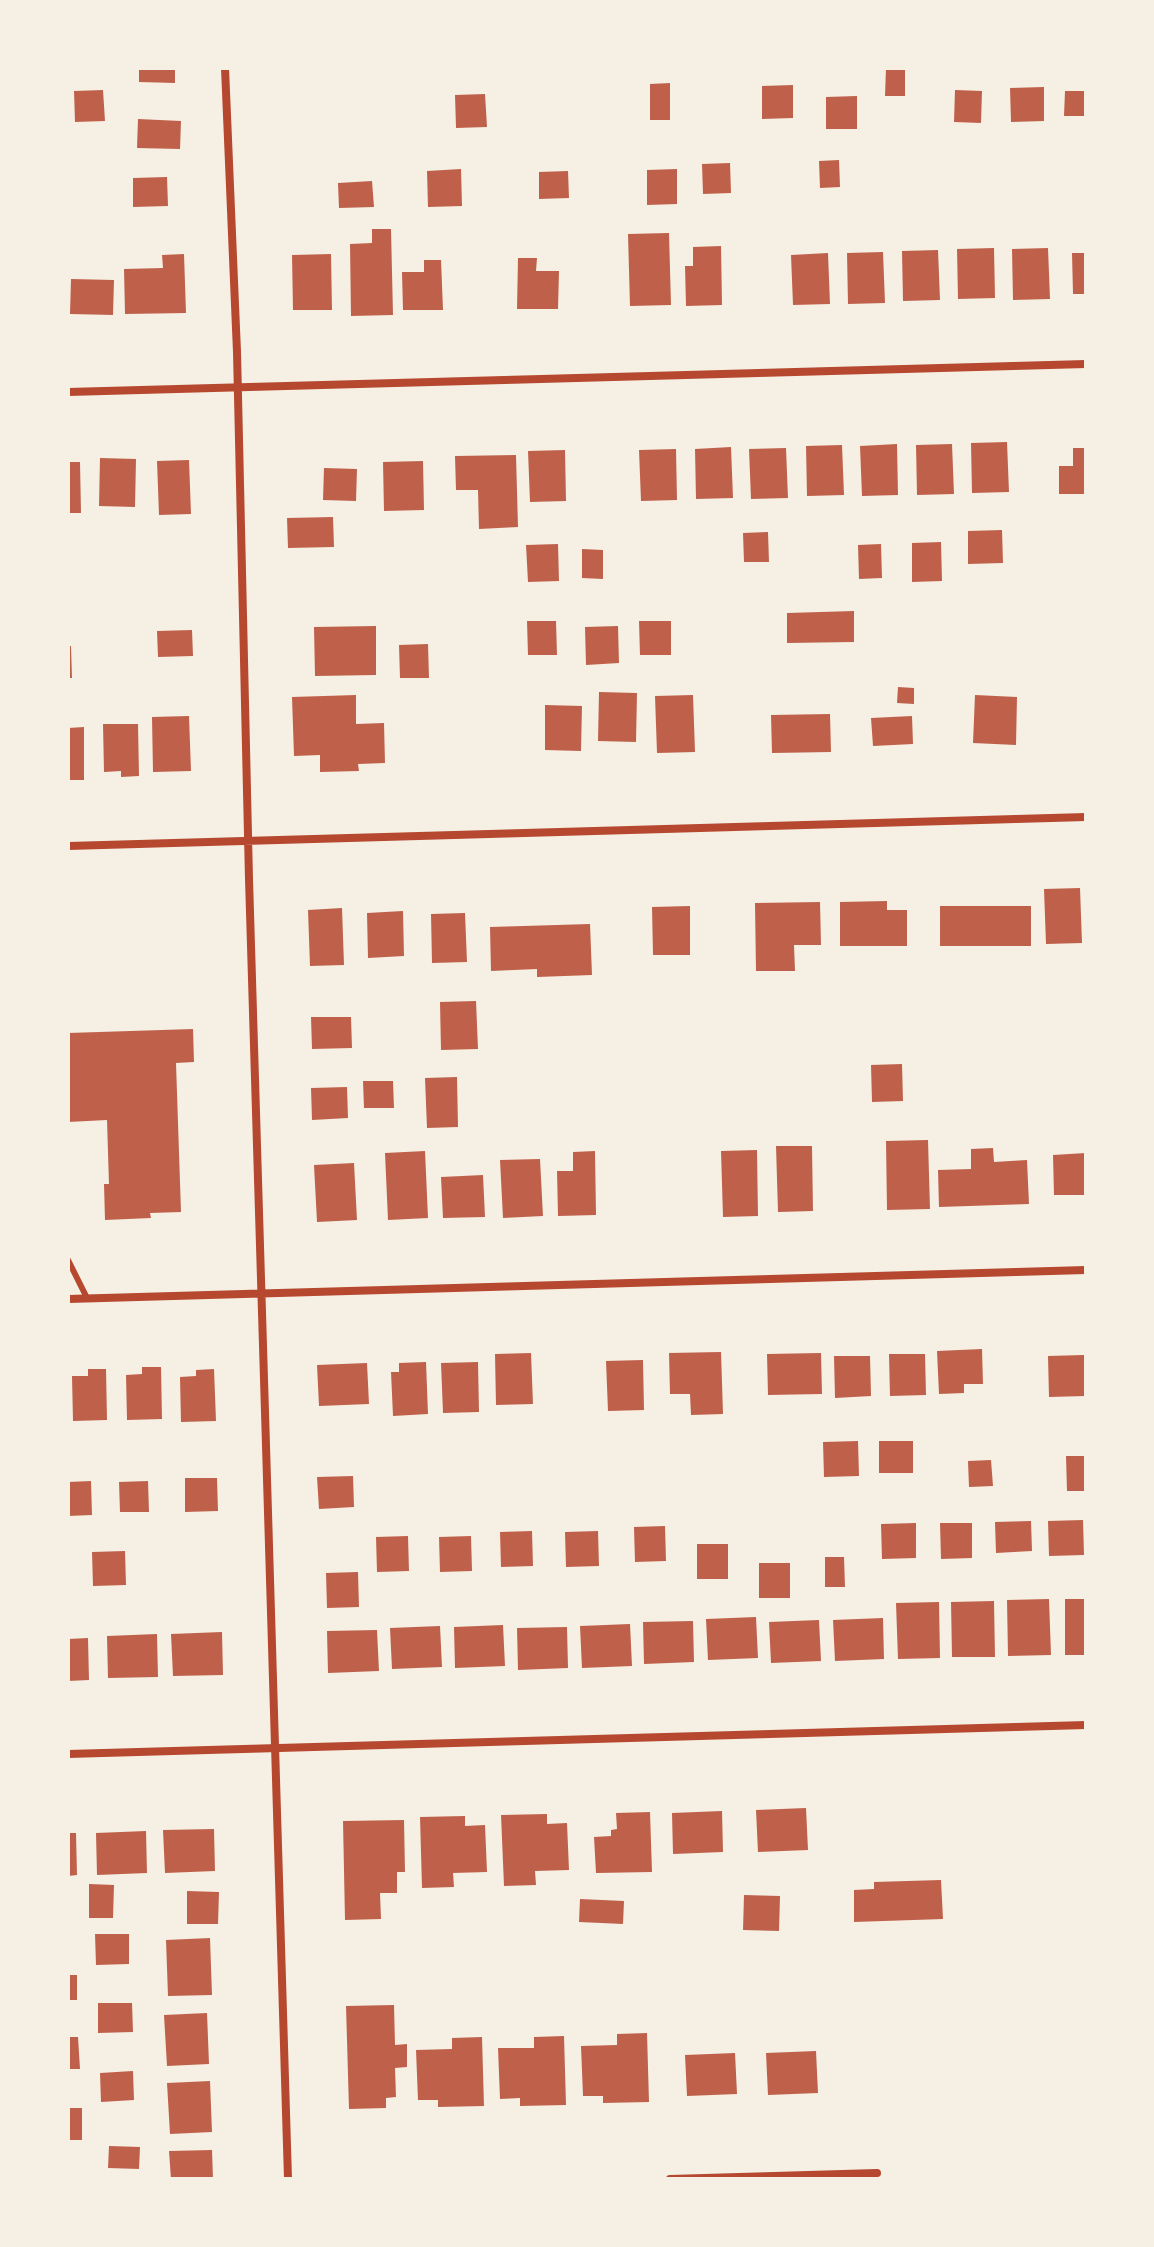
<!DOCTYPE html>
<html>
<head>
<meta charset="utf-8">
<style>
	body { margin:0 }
	#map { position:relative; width:1154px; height:2247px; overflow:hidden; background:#f6efe4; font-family:"DejaVu Sans",sans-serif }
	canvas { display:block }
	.frame { position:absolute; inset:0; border:70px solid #f6efe4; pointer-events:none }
</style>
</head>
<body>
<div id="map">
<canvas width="1154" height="2247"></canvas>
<div class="frame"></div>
</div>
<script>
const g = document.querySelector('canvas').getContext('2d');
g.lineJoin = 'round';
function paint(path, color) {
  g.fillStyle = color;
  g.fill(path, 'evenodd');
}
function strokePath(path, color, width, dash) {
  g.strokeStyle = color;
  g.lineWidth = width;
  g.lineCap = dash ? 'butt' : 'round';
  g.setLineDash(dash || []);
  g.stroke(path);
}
paint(new Path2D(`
	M139 68H175V83L139 82Z
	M886 68H905V96H885Z
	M670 83V120H650V84Z
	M793 85V118L762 119V86Z
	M1044 87V121L1011 122 1010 88Z
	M103 90 105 121 75 122 74 91Z
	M955 90 982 91 981 123 954 122Z
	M1065 91H1086V116H1064Z
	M485 94 487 127 456 128 455 95Z
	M857 96V129H826V97Z
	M138 119 181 121 180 149 137 148Z
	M839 160 840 187 820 188 819 161Z
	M730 163 731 193 703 194 702 164Z
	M461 169 462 206 428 207 427 171Z
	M677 169V204L647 205V170Z
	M568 171 569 198 539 199V172Z
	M167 177 168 206 133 207V178Z
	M372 181 374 207 339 208 338 183Z
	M372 229H391L393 315 351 316 350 244 372 243Z
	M669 233 671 305 630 306 628 234Z
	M721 246 722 305 686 306 685 266H693V247Z
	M994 248 995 298 958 299 957 249Z
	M1048 248 1050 299 1013 300 1012 249Z
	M938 250 940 300 903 301 902 251Z
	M883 252 885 303 848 304 847 253Z
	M828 253 830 304 793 305 791 255Z
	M1072 253H1086V294H1073Z
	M184 254 186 313 125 314 124 269 163 268 162 255Z
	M331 254 332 310H293L292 255Z
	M518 258H537L536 271H559L558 309H517Z
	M424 260H441L443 310H403L402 272H424Z
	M71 279 114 280 113 315 70 314Z
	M1007 442 1009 492 972 493 971 443Z
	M897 444 898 495 862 496 860 446Z
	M952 444 954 494 917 495 916 445Z
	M842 445 844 495 807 496 806 446Z
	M731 447 733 498 696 499 695 449Z
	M786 448 788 498 751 499 749 449Z
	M1073 448H1086V494H1059V466H1073Z
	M676 449 677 500 641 501 639 450Z
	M565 450 566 501 530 502 528 451Z
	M516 455 518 527 479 529 478 490H456L455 456Z
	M100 458 136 459 135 507 99 506Z
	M189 460 191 514 159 515 157 461Z
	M423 461 424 510 384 511 383 462Z
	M68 462H80L81 513H68Z
	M324 468 357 469 356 501 323 500Z
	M333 517 334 547 288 548 287 518Z
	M1002 530 1003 563 968 564V531Z
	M768 532 769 562H744L743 533Z
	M941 542 942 581 912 582V543Z
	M558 544 559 581 528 582 526 545Z
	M881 544 882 578 859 579 858 545Z
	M582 549 603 550V579L582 578Z
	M854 611V642L787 643V613Z
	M527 621H556L557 655H528Z
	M639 621H671V655H640Z
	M376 626V675L315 676 314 627Z
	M618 626 619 663 586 665 585 627Z
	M192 630 193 656 158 657 157 631Z
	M428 644 429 678H400L399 645Z
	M68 646H71L72 678H68Z
	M898 687 914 688V704L897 703Z
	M599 692 637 693 636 742 598 741Z
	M356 695V724L384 723 385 763 358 764 359 771 320 772V755L294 756 292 697Z
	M693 695 695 752 657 753 655 696Z
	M975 695 1017 697 1016 745 973 743Z
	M545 705 582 706 581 751 545 750Z
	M830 714 831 752 772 753 771 715Z
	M189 716 191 771 153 772 152 717Z
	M912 716 913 744 873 746 871 718Z
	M103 724H138L139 776 121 777V771L104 772Z
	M84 727V780H68V728Z
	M1080 888 1082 943 1046 944 1044 889Z
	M887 901V910H907V946H840V902Z
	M820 902 821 945H794L795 971H756L755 903Z
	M690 906V955H653L652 907Z
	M940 906H1031V946H940Z
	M342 908 344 965 310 966 308 910Z
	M403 911 404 956 368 958 367 913Z
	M465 913 467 962 432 963 431 914Z
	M590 924 592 975 537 977V969L491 971 490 927Z
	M476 1001 478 1049 441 1050 440 1002Z
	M311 1017H351L352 1048 312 1049Z
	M193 1029 194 1062 176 1063 181 1212 150 1213 151 1218 105 1220 104 1184H109L107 1120 68 1122V1033Z
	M902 1064 903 1101 872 1102 871 1065Z
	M457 1077 458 1127 427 1128 425 1078Z
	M363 1081H393L394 1108H364Z
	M347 1087 348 1118 312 1120 311 1088Z
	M928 1140 930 1209 887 1210 886 1141Z
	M776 1146H812L813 1211 778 1212Z
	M993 1148 994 1162 1027 1160 1029 1204 939 1207 938 1170 971 1169V1149Z
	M757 1150 758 1216 723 1217 721 1151Z
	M425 1151 428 1218 388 1220 385 1153Z
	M595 1151 596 1215 558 1216 557 1171H573V1152Z
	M1086 1153V1195H1054L1053 1155Z
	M540 1159 543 1216 503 1218 500 1160Z
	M354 1163 357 1220 317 1222 314 1165Z
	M483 1175 485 1217 443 1218 441 1177Z
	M982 1349 983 1384H964V1393L939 1394 937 1351Z
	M721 1352 723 1414 691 1415 690 1394H670L669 1353Z
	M531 1353 533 1404 496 1405 495 1354Z
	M821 1353 822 1394 768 1395 767 1354Z
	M889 1354H925L926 1395 890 1396Z
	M1084 1355 1085 1396 1049 1397 1048 1356Z
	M834 1356H870L871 1396 835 1398Z
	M643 1360 644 1410 608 1411 606 1361Z
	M426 1362 428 1414 393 1416 391 1372H399V1363Z
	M478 1362 479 1412 443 1413 441 1363Z
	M367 1363 369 1404 319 1406 317 1365Z
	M142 1367H161L162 1419 127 1420 126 1375 142 1374Z
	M88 1369H106L107 1420 73 1421 72 1376H88Z
	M214 1369 216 1421 181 1422 180 1377 196 1376V1370Z
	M858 1441 859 1476 824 1477 823 1442Z
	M879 1441H913V1473H879Z
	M1066 1456H1086V1491H1067Z
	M991 1460 993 1486 969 1487 968 1461Z
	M353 1476 354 1507 319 1509 317 1477Z
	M185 1478H217L218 1511 185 1512Z
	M91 1481 92 1515 68 1516V1482Z
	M148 1481 149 1512H120L119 1482Z
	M1083 1520 1084 1555 1049 1556 1048 1521Z
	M1031 1521 1032 1551 996 1553 995 1522Z
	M916 1523V1558L882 1559 881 1524Z
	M940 1523H972V1558L941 1559Z
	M665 1526 666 1561 635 1562 634 1527Z
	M532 1531 533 1566 501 1567 500 1532Z
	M598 1531 599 1566 566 1567 565 1532Z
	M408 1536 409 1571 377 1572 376 1537Z
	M471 1536 472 1571 440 1572 439 1537Z
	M697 1544H728V1579H697Z
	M125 1551 126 1585 93 1586 92 1552Z
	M825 1557H844L845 1587H825Z
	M759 1563H790V1598H759Z
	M358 1572 359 1607 327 1608 326 1573Z
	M1049 1599 1051 1655 1008 1656 1007 1600Z
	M1065 1599H1086V1655H1065Z
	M994 1601 995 1657H952L951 1602Z
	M939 1602 940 1658 898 1659 896 1603Z
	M756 1617 758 1658 708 1660 706 1619Z
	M883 1618 884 1659 835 1661 833 1620Z
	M819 1620 821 1661 771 1663 769 1622Z
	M693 1621 694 1662 644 1664 643 1622Z
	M630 1624 632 1666 582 1668 580 1626Z
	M503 1625 505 1666 455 1668 454 1627Z
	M440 1626 442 1667 392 1669 390 1628Z
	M567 1627 568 1668 518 1670 517 1628Z
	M377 1630 379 1671 328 1673 327 1631Z
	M222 1632 223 1675 173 1676 171 1634Z
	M157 1634 158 1677 108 1678 107 1636Z
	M88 1638 89 1680 68 1681V1639Z
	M806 1808 808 1850 758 1852 756 1810Z
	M722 1811 723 1852 673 1854 672 1813Z
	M650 1812 652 1872 596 1873 594 1837 611 1836V1830L617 1829 616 1813Z
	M547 1814V1824L567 1823 569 1870 535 1871 536 1885 504 1886 501 1815Z
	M465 1816V1826L485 1825 487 1872 453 1873 454 1887 422 1888 420 1817Z
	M404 1820 405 1872H397V1893H380L381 1919 345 1920 343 1821Z
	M214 1829 215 1871 165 1873 163 1830Z
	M146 1831 147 1873 97 1875 96 1833Z
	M68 1833H76L77 1875 68 1876Z
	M941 1880 943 1919 854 1922V1890L874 1889V1882Z
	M89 1884 114 1885 113 1918H89Z
	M187 1891 219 1892 218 1924H187Z
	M744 1895 780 1896 779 1931 743 1930Z
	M580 1899 624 1901 623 1924 579 1922Z
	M95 1934H129V1964L96 1965Z
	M210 1938 212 1995 168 1996 166 1940Z
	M68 1975H77V2000H68Z
	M98 2003H132L133 2032 98 2033Z
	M394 2005 395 2045 407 2044V2067L395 2068 396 2097 386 2098V2108L349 2109 346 2006Z
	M207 2013 209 2064 167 2066 164 2015Z
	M647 2033 649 2102 603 2103V2096H583L581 2046 617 2045V2034Z
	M564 2036 566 2105 520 2106V2098L500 2099 498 2048H534V2037Z
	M68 2037H78L80 2069H68Z
	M482 2037 484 2106 438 2107V2100H418L416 2050 452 2049V2038Z
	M816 2051 818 2093 768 2095 766 2053Z
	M735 2053 737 2094 687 2096 685 2055Z
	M133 2071 134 2100 101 2102 100 2073Z
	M210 2081 212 2132 170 2134 167 2083Z
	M68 2108H82V2140H68Z
	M109 2146 140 2147 139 2169 108 2168Z
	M212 2150 213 2179H171L169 2151Z`), '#bf614a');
strokePath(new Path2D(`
	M68 1260 87 1298`), '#b5482f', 6);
strokePath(new Path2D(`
	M225 68 237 352 249 879 288 2179
	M68 392 1086 364
	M68 846 1086 817
	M68 1299 1086 1270
	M68 1754 1086 1725
	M670 2179 877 2173`), '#b5482f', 8);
</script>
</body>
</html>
